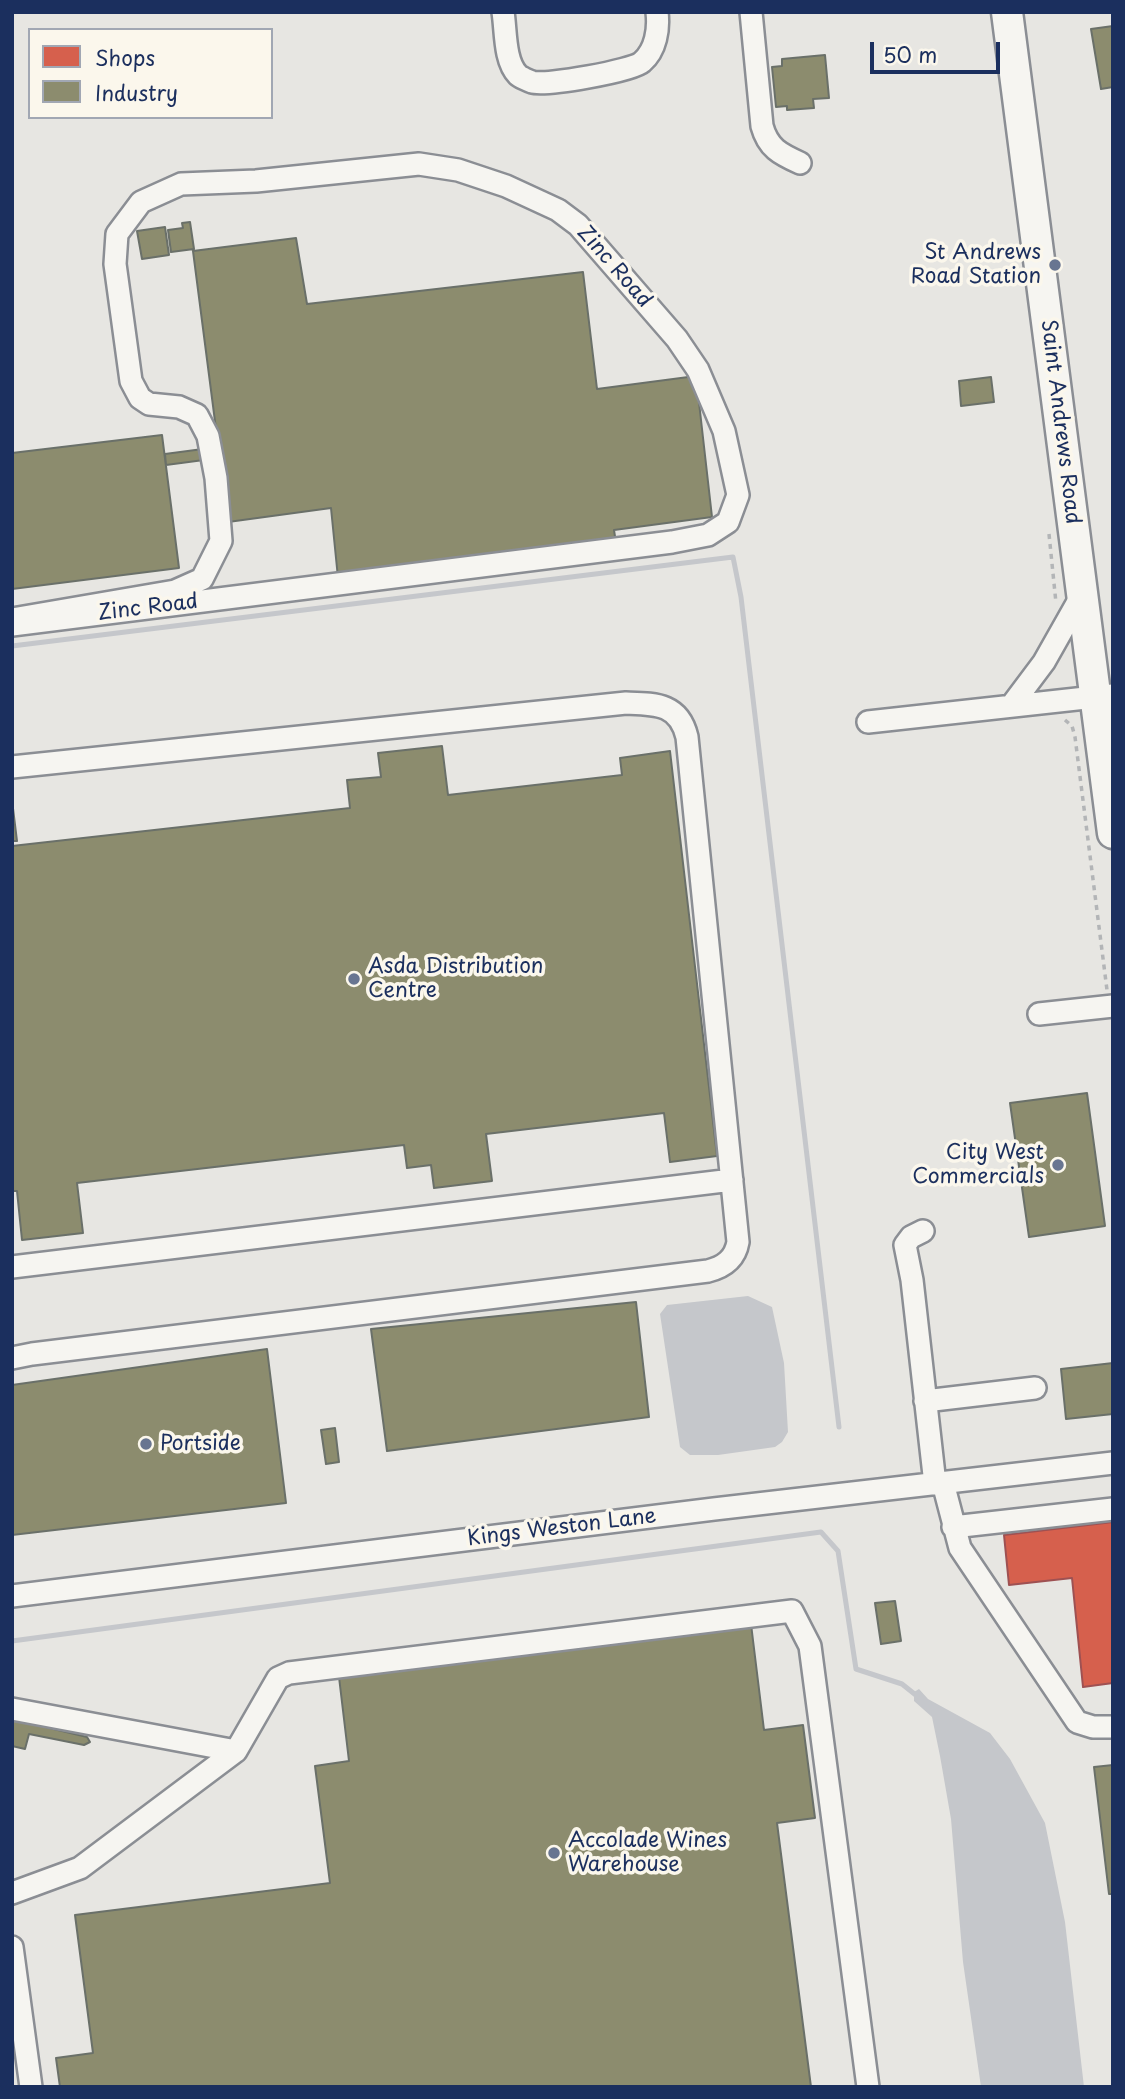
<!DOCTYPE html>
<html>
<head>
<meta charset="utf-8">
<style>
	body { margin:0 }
	#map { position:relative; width:1125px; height:2099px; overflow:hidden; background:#f8f6f0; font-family:"Playpen Sans",sans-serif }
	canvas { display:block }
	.frame { position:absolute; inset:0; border:14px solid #1b2f5e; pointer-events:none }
	.legend { position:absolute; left:28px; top:28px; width:245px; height:91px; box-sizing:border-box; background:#fbf7ec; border:2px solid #a1a7b3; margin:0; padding:9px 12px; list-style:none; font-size:21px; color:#1b2f5e }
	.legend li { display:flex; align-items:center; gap:14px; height:35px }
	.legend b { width:35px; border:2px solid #a1a7b3 }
	.scale { position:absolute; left:870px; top:42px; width:130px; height:32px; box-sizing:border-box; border:4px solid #1b2f5e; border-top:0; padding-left:9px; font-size:21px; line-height:24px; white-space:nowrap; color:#1b2f5e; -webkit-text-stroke:5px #fbf7ec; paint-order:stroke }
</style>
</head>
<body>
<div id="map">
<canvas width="1125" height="2099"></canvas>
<div class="frame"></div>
<ul class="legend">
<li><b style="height:19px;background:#d6604d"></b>Shops</li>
<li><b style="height:19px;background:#8c8c6e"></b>Industry</li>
</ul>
<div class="scale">50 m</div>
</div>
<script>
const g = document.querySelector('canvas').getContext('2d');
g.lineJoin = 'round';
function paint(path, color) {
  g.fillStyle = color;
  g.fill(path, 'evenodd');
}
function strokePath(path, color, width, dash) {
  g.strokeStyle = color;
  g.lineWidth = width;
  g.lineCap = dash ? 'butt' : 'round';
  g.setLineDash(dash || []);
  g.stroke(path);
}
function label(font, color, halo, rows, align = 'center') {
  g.font = font + ' "Playpen Sans",sans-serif';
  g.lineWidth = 7;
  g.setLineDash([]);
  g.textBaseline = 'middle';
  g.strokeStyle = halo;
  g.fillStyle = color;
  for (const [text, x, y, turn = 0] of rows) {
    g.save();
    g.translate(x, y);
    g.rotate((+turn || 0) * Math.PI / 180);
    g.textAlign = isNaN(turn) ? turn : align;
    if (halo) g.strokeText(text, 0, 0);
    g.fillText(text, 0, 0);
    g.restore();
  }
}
paint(new Path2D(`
	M12 12H1113V2087H12ZM30 30H271V117H30Z`), '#e7e6e2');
paint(new Path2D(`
	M748 1296 772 1307 784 1363 788 1432 782 1442 775 1447 718 1455H690L680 1447 660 1314 667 1305Z
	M919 1689 928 1699 990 1733 1010 1759 1045 1823 1065 1922 1084 2087H981L963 1962 951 1819 940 1756 932 1717 914 1701V1692Z`), '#c5c7cb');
const shops = new Path2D(`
	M1113 1522V1683L1083 1687 1072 1578 1009 1585 1004 1535Z`);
paint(shops, '#d6604d');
strokePath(shops, '#9e5152', 2);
const industry = new Path2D(`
	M1113 26V87L1101 89 1091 29Z
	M825 55 829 98 813 99 814 108 787 110V106L776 107 772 67 782 66V59Z
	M190 222 194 249 171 252 168 230 183 228 182 223Z
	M165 227 169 255 142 259 137 231Z
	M296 238 307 304 583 272 597 389 696 376 712 517 614 530 616 543 338 578 331 508 228 522 193 251Z
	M991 377 994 402 961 406 959 381Z
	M162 435 179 568 12 589V453Z
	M218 447 219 458 166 465 165 454Z
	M442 746 448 795 622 775 620 758 670 751 717 1156 670 1162 664 1113 486 1134 492 1181 434 1188 431 1165 407 1168 404 1145 77 1183 83 1233 22 1240 17 1191H12V846L350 808 347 780 381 777 378 753Z
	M12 800 17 841H12Z
	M1087 1093 1105 1226 1029 1237 1010 1103Z
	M636 1302 649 1417 387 1451 371 1329Z
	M267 1349 286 1503 12 1535V1385Z
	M1113 1363V1414L1066 1419 1061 1369Z
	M335 1428 339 1462 326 1464 321 1430Z
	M895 1601 901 1641 881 1644 875 1603Z
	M751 1624 764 1730 803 1725 815 1818 777 1823 811 2087H60L56 2058 93 2053 75 1915 330 1883 315 1766 349 1761 339 1677Z
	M12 1719 87 1737 90 1742 84 1745 29 1734 25 1749 12 1746Z
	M1113 1765V1894H1109L1094 1767Z`);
paint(industry, '#8c8c6e');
strokePath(industry, '#6a7069', 2);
strokePath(new Path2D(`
	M12 646 733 557 741 597 839 1427
	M12 1641 821 1532 838 1551 856 1669 902 1684 917 1696`), '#c5c7cb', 5);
const minor = new Path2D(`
	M503 12C506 30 504 61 518 75 520 77 529 81 532 82 546 86 632 71 642 62 656 50 659 29 657 12
	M751 12 762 126C768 148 780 154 800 163
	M12 619 175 591 202 579 221 541 216 478 208 436 197 415 179 407 149 404 140 398 131 381 115 264 117 234 141 202 181 184 256 181 419 164 458 170 506 186 558 210 578 225 677 339 698 370 724 431 738 495 728 522 708 535 672 542 12 625
	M1011 706 1044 662 1083 593
	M868 722 1113 695
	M12 767 626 703C655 704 679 703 687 737L738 1242C735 1259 724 1267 708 1271L32 1354 12 1358
	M1039 1014 1113 1006
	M923 1231 911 1237 905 1245 912 1280 935 1484
	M12 1267 732 1180
	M925 1401 1035 1388
	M943 1483 960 1548 1077 1722 1093 1727H1113
	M953 1527 1113 1509
	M12 1596 714 1509 1113 1463
	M12 1709 236 1751 278 1678 289 1673 792 1611 810 1646 868 2087
	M12 1893 80 1868 236 1751
	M12 1947 31 2087`);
const highway = new Path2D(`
	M1007 12 1113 833`);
strokePath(minor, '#8b8e94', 26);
strokePath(highway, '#8b8e94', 35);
strokePath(new Path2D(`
	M1049 534 1056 603
	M1065 720 1072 726 1075 737 1107 990`), '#b3b5b7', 3.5, [5, 5]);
strokePath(minor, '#f6f5f1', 21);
strokePath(highway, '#f6f5f1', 30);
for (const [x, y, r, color] of [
	[1055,265,7,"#687591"],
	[354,979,7,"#687591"],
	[1058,1165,7,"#687591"],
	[146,1444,7,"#687591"],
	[554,1853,7,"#687591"]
]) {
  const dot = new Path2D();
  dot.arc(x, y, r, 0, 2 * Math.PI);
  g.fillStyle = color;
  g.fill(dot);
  strokePath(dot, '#fbf7ec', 2.5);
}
label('21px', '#1b2f5e', '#fbf7ec', [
	["St Andrews",1041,253,"right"],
	["Road Station",1041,277,"right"],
	["Asda Distribution",368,967],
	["Centre",368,991],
	["City West",1044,1153,"right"],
	["Commercials",1044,1177,"right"],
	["Portside",160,1444],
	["Accolade Wines",568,1841],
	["Warehouse",568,1865]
], 'left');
label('21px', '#1b2f5e', '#fbf7ec', [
	["Zinc Road",614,267,49],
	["Saint Andrews Road",1060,422,83],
	["Zinc Road",148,608,-7],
	["Kings Weston Lane",562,1528,-7]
]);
</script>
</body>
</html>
